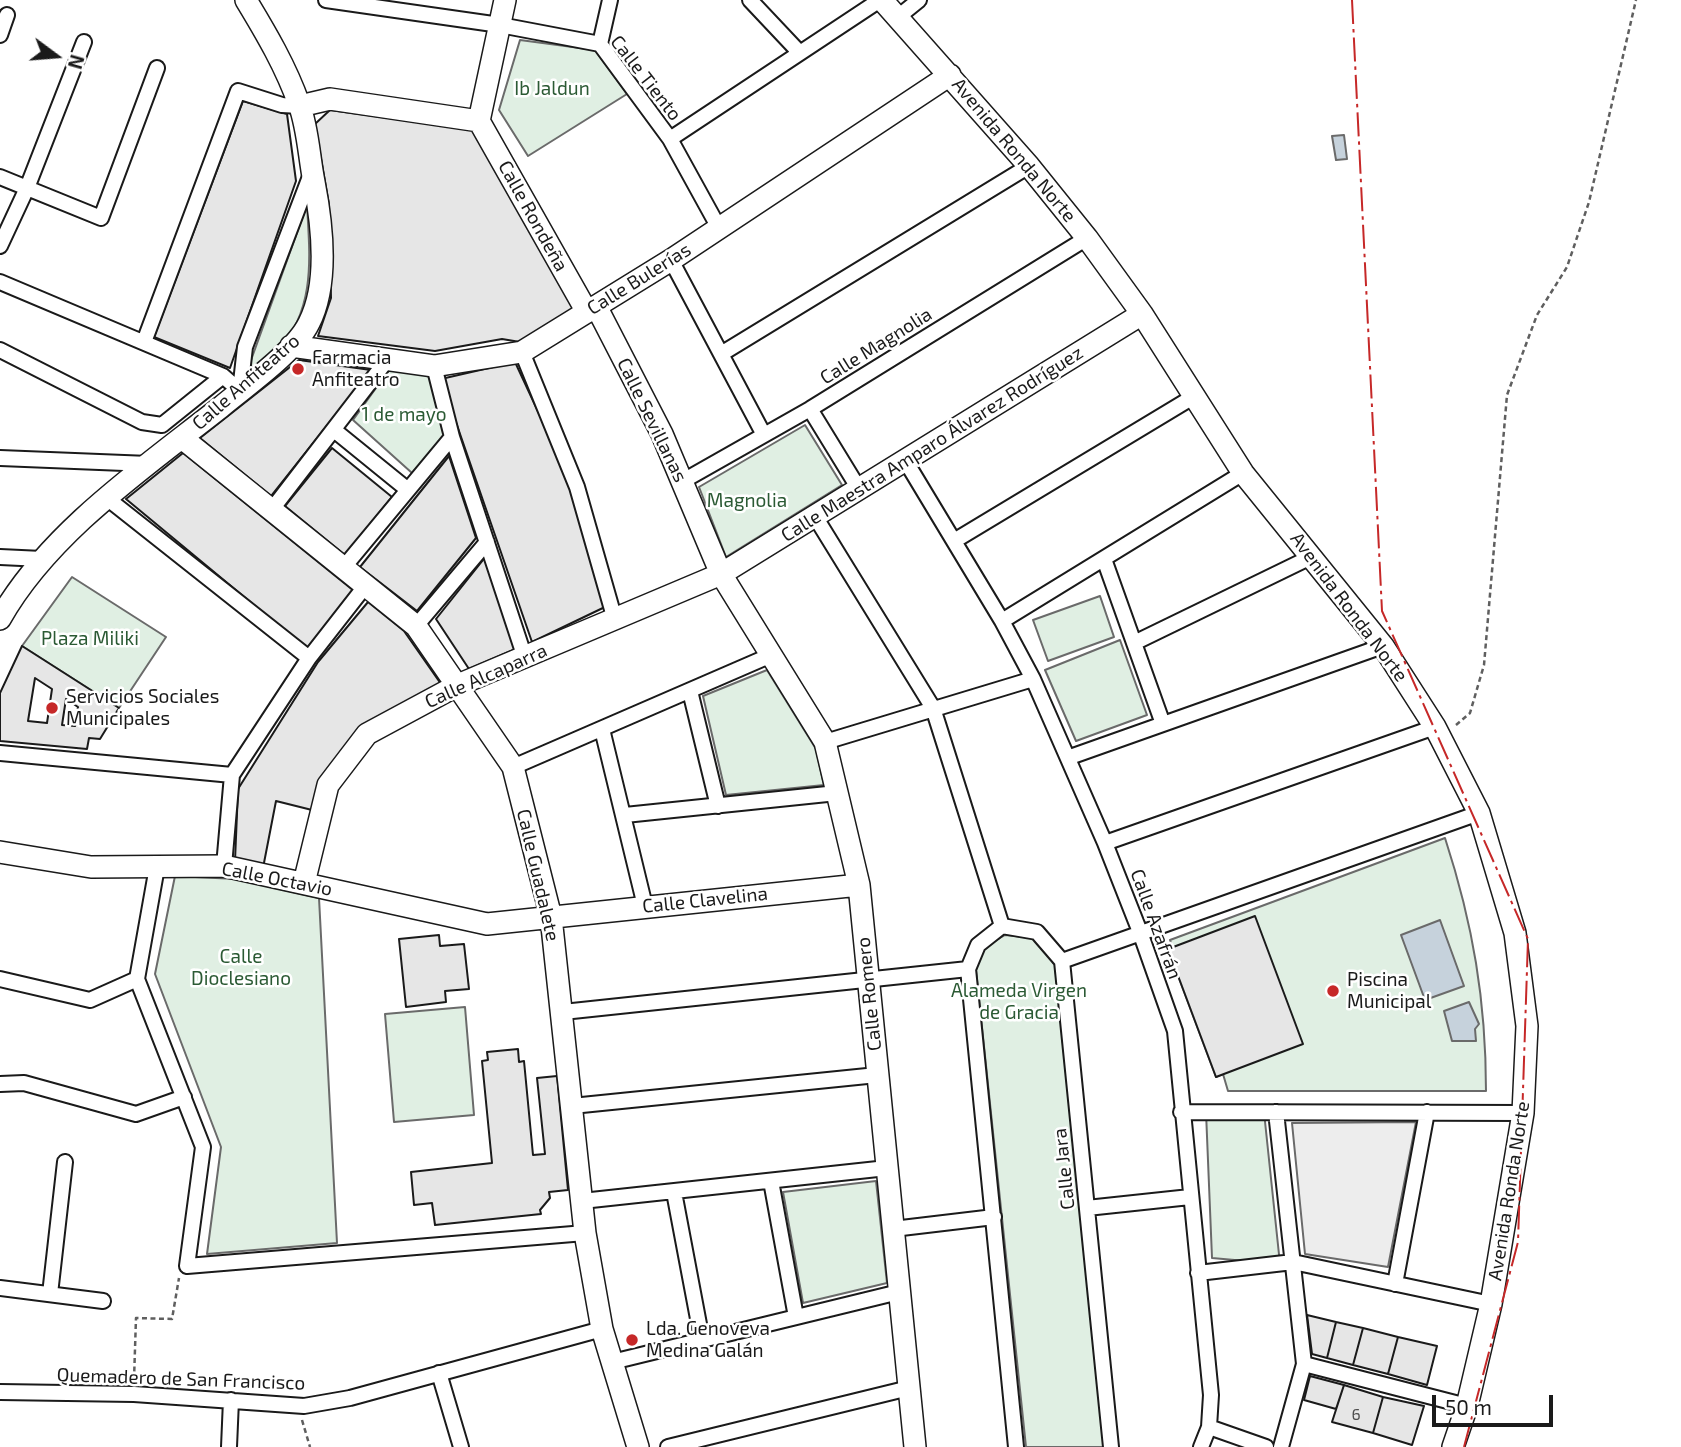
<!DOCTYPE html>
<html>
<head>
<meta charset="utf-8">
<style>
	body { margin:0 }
	#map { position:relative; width:1681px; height:1447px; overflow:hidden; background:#fff; font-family:"Exo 2",sans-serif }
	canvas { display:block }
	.north { position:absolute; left:21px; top:21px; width:70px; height:70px; -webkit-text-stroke:5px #fff; paint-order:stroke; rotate:106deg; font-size:19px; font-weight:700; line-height:28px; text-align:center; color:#1a1a1a }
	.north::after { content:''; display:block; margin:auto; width:24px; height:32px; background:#1a1a1a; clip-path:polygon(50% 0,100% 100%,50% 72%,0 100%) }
	.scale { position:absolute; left:1432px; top:1395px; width:121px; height:32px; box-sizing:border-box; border:4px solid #1a1a1a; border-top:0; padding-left:9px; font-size:21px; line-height:24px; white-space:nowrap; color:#1a1a1a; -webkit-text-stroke:5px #fff; paint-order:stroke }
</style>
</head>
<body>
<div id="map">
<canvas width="1681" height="1447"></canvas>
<div class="north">N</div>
<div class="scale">50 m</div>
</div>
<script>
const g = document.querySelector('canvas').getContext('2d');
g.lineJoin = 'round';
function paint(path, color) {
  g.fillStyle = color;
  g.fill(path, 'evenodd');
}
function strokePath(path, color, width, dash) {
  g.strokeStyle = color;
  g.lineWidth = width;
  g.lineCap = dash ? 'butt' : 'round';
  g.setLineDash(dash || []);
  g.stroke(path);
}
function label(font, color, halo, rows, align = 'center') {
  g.font = font + ' "Exo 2",sans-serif';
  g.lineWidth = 5;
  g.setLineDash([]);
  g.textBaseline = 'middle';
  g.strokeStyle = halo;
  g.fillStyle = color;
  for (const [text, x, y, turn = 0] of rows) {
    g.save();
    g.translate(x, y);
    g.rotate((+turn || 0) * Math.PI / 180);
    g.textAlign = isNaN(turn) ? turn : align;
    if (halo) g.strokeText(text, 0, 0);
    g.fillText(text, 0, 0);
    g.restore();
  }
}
const green = new Path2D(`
	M520 40 595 50 627 94 528 156 499 110Z
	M307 205C310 257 316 311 277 351 269 360 256 367 246 374Z
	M394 363 430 365 448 435 412 473 353 420Z
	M805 425 842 485 726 557 699 487Z
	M72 577 166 637 119 708 22 646Z
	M1100 596 1114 637 1048 661 1033 620Z
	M1120 640 1147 715 1076 741 1045 670Z
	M767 670 816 749 824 785 726 795 703 696Z
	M1445 838C1473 924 1486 1001 1486 1091H1228L1223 1074 1216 1077 1168 949 1172 947 1170 940Z
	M175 876 236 879 319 898 337 1243 207 1254 221 1147 155 974Z
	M1005 935 1035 938 1055 965 1104 1447H1026L976 970 983 948Z
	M465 1007 474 1115 394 1122 385 1014Z
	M1206 1112H1264L1280 1264 1212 1258Z
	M876 1181 887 1283 803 1303 783 1192Z`);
paint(green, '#e0efe3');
strokePath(green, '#6a6a6a', 2);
const parking = new Path2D(`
	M1416 1122 1388 1267 1305 1254 1292 1123Z`);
paint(parking, '#ededed');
strokePath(parking, '#6a6a6a', 2);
const water = new Path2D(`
	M1344 135 1347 159 1336 160 1332 136Z
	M1440 920 1464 986 1425 1000 1401 935Z
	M1469 1002 1479 1024 1475 1029 1476 1041H1452L1444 1011Z`);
paint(water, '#c6d2dc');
strokePath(water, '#6a6a6a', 2);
const building = new Path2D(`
	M243 101 287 114 296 181 230 368 154 337Z
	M330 110 476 130 576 310 526 343 502 339 435 351 318 336 331 298 329 205 315 124Z
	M299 360 371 370 271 496 200 438Z
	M515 362 569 478 607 606 532 642 441 379Z
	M332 448 392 497 345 555 285 506Z
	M183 453 354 591 307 649 126 499Z
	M449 456 476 538 417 611 360 567Z
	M487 555 518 648 469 669 436 619Z
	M368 602 404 631 441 684 318 784 312 810 276 801 263 868 235 861 238 789 318 662Z
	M22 646 119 708 100 739 89 738 87 749 0 741V693ZM35 678 52 689 47 723 28 721ZM66 699 78 707 75 726 62 725Z
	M1255 916 1303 1044 1216 1077 1168 949Z
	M439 935 440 946 464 944 469 989 445 991 446 1002 406 1007 399 939Z
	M518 1049 519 1062 524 1061 533 1155 545 1154 537 1078 557 1076 568 1190 549 1192 550 1198 540 1210 541 1214 435 1225 432 1203 414 1205 411 1172 492 1163 482 1061 488 1060 487 1052Z
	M1307 1315 1336 1322 1327 1358 1312 1354Z
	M1336 1322 1363 1328 1353 1365 1327 1358Z
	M1363 1328 1398 1337 1388 1374 1353 1365Z
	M1398 1337 1437 1346 1427 1385 1388 1374Z
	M1310 1376 1344 1385 1336 1409 1304 1400Z
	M1344 1385 1383 1397 1373 1433 1332 1422Z
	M1383 1397 1424 1406 1412 1445 1373 1433Z`);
paint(building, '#e6e6e6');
strokePath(building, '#1a1a1a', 2);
const street = new Path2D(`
	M326 0 500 25 600 44 670 139 719 228
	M750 0 799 52
	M898 17 919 0
	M0 35 7 15
	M600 44 610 0
	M670 139 880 0
	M0 177 101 218 157 68
	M0 246 27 188 84 42
	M671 260 764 435
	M0 282 223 376 240 391
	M144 342 238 91 282 105 300 106
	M0 350 142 422 162 425 223 376
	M522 352 577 487 615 620
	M721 354 1029 166
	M434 366 452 437 525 658
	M240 391 245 347 311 174
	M810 409 859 489
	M334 430 408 490
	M0 458 149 464
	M905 460 1002 621 1033 679 1105 843 1140 932 1175 1031 1211 1395 1209 1427 1201 1447
	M683 481 810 409 1087 238
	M108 499 309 658
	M273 508 387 360
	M816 518 933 708 1002 926
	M954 541 1193 397
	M0 557 42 559
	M1104 559 1163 724
	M344 567 452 437
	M1002 621 1243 473
	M416 626 487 542
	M1134 643 1313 556
	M690 691 718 806
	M602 729 645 906
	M825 742 1033 679
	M0 753 232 775
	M1070 757 1383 646
	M513 767 769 656
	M625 815 837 793
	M1105 843 1435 727
	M224 866 232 775 309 658 366 585
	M157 867 137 979 203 1147 187 1266 585 1233
	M1062 961 1479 813
	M0 979 90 1000 137 979
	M563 1012 968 969
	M0 1084 24 1083 136 1114 184 1097
	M572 1106 877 1075
	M1181 1112 1523 1113
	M1276 1112 1304 1364 1281 1447
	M771 1181 796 1317
	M674 1192 702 1340
	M582 1201 887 1168
	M1087 1208 1190 1197
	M893 1229 994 1217
	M1198 1273 1293 1262 1491 1304
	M1395 1284 1427 1112
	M0 1288 103 1301
	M50 1294 65 1162
	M612 1362 899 1292
	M1304 1364 1467 1406
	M439 1373 461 1447
	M0 1392 134 1394 304 1406 350 1398 602 1329
	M1209 1427 1266 1447
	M229 1447 231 1400
	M668 1447 909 1388
	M1016 1447 968 969 978 945 1002 926 1037 932 1062 961 1111 1447`);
const secondary = new Path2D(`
	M882 0 1029 166 1087 238 1142 314 1243 473 1383 646 1435 727 1479 813 1515 933 1527 1026 1523 1113 1491 1304 1467 1406 1453 1447
	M300 106 330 99 479 121
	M479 121 587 312
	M479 121 505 0
	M596 306 662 434 721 574 825 742 859 885 915 1447
	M291 346 434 366 522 352 671 260 950 75
	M182 438 416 626 513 767 551 917 585 1233 602 1329 638 1447
	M0 619C48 533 145 467 221 407 246 386 295 352 309 323 329 284 322 223 314 182 309 157 308 128 299 104 286 67 266 33 246 0
	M0 852 91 867 224 866 487 924 859 885
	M304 883 328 785 367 734 458 685 721 574 1142 314`);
strokePath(street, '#1a1a1a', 18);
strokePath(secondary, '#1a1a1a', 24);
strokePath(new Path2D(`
	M1456 725 1470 713 1484 665 1507 395 1537 315 1567 267 1589 202 1636 0
	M134 1380 136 1318 172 1319 179 1278
	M302 1420 310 1447`), '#5f5f5f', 2.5, [5, 3.5]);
strokePath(street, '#fff', 14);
strokePath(secondary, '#fff', 21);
strokePath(new Path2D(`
	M1352 0 1382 611 1528 939 1518 1242 1464 1447`), '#c62828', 2, [24, 5, 3.5, 5]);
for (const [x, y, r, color] of [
	[298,369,7,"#c62828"],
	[52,708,7,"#c62828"],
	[1333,991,7,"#c62828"],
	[632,1340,7,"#c62828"]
]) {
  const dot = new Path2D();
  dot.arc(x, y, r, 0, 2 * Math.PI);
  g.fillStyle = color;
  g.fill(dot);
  strokePath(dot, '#fff', 2.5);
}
label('16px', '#4d4d4d', null, [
	["6",1356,1415]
]);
label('19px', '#1a1a1a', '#fff', [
	["Calle Tiento",646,78,52],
	["Avenida Ronda Norte",1014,150,50],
	["Calle Rondeña",533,216,61],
	["Calle Bulerías",639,279,-32],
	["Calle Magnolia",876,346,-32],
	["Calle Anfiteatro",246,382,-41],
	["Calle Sevillanas",652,420,64],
	["Calle Maestra Amparo Álvarez Rodríguez",932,444,-32],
	["Avenida Ronda Norte",1349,607,53],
	["Calle Alcaparra",486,676,-24],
	["Calle Guadalete",538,875,77],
	["Calle Octavio",277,879,11],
	["Calle Clavelina",705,900,-6],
	["Calle Azafrán",1156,924,70],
	["Calle Romero",869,994,-96],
	["Calle Jara",1064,1169,-96],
	["Avenida Ronda Norte",1509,1191,-81],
	["Quemadero de San Francisco",181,1379,2]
]);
label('19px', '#2b5a34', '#fff', [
	["Ib Jaldun",552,89],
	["1 de mayo",404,415],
	["Magnolia",747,501],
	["Plaza Miliki",90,639],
	["Calle",241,957],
	["Dioclesiano",241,979],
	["Alameda Virgen",1019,991],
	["de Gracia",1019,1013]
]);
label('19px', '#1a1a1a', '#fff', [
	["Farmacia",312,358],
	["Anfiteatro",312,380],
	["Servicios Sociales",66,697],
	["Municipales",66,719],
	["Piscina",1347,980],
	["Municipal",1347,1002],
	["Lda. Genoveva",646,1329],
	["Medina Galán",646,1351]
], 'left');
</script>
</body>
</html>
